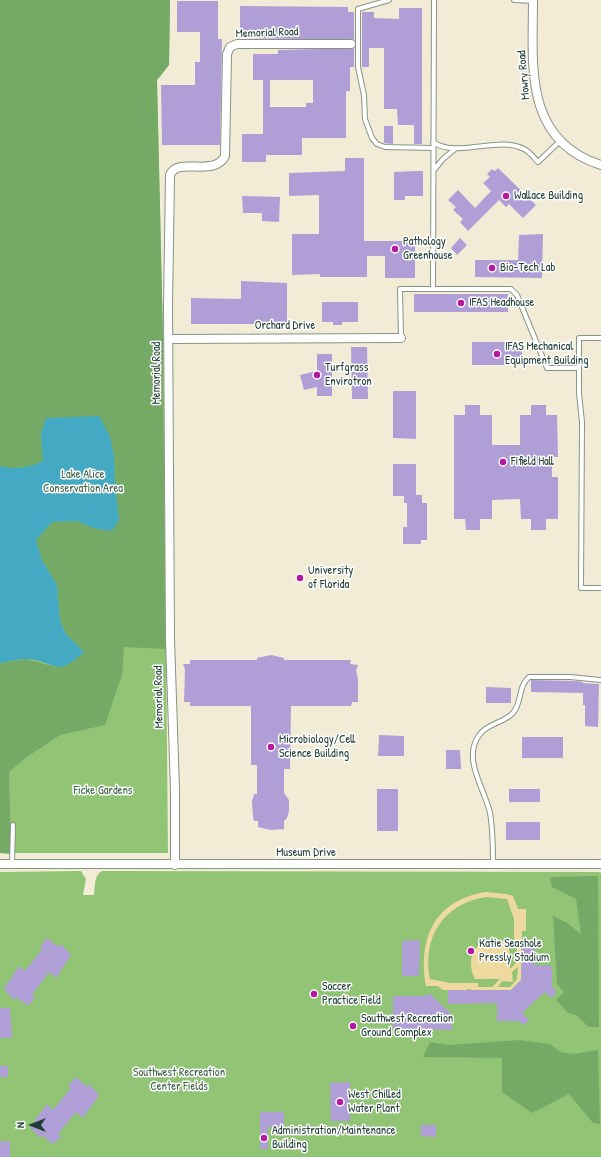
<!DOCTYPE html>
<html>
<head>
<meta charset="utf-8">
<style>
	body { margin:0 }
	#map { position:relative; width:601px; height:1157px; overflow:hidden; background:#f2ecd7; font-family:"Patrick Hand",sans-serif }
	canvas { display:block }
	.north { position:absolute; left:12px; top:1105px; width:40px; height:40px; -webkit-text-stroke:3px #fff; paint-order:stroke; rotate:270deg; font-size:11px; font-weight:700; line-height:16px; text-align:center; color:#1f3d34 }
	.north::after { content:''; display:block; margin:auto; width:14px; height:18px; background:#1f3d34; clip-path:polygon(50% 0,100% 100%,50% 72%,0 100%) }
</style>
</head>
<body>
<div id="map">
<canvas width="601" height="1157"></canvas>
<div class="north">N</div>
</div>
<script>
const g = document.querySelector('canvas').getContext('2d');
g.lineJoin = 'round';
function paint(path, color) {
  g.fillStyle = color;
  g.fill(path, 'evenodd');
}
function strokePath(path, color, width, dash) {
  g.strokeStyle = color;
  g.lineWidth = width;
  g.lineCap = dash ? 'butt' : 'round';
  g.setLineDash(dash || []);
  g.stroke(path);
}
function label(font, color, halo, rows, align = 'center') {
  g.font = font + ' "Patrick Hand",sans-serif';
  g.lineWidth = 3;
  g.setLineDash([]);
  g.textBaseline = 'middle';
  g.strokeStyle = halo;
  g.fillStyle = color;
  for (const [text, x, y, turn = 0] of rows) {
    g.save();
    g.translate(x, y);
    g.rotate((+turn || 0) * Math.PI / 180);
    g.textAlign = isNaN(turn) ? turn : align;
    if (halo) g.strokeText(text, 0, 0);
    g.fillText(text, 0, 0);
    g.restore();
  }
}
paint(new Path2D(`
	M0 0H170L169 65 157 80 163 337 168 853H0Z
	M81 871 86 879 83 895H94C95 887 94 875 102 871L599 872 601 873V1157H0V872Z`), '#92c475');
paint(new Path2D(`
	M0 0H170L169 65 157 80 163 337 165 649 124 647 122 675 105 725 60 735 24 759 9 772 11 854 0 853V663L25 659 56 667 84 652 66 634 60 621 57 585 42 560 35 540 52 522 77 521 93 528 115 485 114 456 110 436 41 434 43 461C29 468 16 470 0 466Z
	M598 876 599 1027H589L576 1015 568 1013 556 1000 564 992 557 984 553 916 567 923 581 934 576 899 552 887 550 877Z
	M519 1040 550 1044 560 1052 574 1054 598 1050 600 1124 593 1123 569 1094 532 1113 502 1092V1058L423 1057 430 1042 449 1045Z`), '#75aa66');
paint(new Path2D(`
	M486 892 506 894 513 896 518 909H526V931H522L521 980 511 990 471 991V989H467V990H443L438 986H426C418 939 434 900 486 892ZM486 897 507 899 514 919V948H517V962L510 969 509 943C483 932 462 952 475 979H500L492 987H478V983H450L430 979C422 937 443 904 486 897ZM518 967 517 979 510 987H498L502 981 513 982 512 972Z`), '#eeda9e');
paint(new Path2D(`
	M99 416 110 436 114 456 115 485 119 520 112 531 93 528 77 521 52 522 36 540 42 560 57 585 60 621 66 634 84 652C53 680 57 660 25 659 17 659 8 662 0 663V466C16 470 29 468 43 461L41 434 46 418Z`), '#44aac4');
paint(new Path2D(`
	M177 1H218V39H222L220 145H162L161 85H195V62H200V32H177Z
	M240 6 348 7V12H354V40L240 38Z
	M399 8H422V144H414V125H398L397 109H384V48H369V67H362V12H374V18L399 19Z
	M354 48V67H350V91H346V138H302V155H266V162H242V134H263V80H253V54H278V50ZM270 80H313V103H306V107H270Z
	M384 126H393V144L384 143Z
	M345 158H364V241H415V278H385V256H367V277H320V274L292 275V234H319V195L289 196V173L345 171Z
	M498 168 536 205 523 218 509 204 506 207 499 200 468 231 460 222 463 219 453 210 456 207 448 200 458 190 475 208 491 191 483 183 490 177 487 174 492 169 495 171Z
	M414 171H423V196H405V200H394V172Z
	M242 196 280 197 279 222 262 221V213H243Z
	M543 234 542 278 475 277V260H518L519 235Z
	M460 238 467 245 457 255 451 248Z
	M241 281 287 283V324H191V298L241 299Z
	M414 294H508V312H414Z
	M322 302H358V322H342V325H333V322H322Z
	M472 342H522V365H472Z
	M351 347H367L368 399H352Z
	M317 354H332V396H317V387L304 390 300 375 317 371Z
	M393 391H416V439L393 438Z
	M465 405H480V415H492V445H520V415H531V405H546V415H557L558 457H552V477H558V519H546V530H531V519H521L520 499 492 500V519H480V530H466L465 519H454V415H465Z
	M393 464H416V495H422V503H427V540H421V544H403V527H407V503H404V496H393Z
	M271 655 284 658V660H351L350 664 358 665 356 671 358 679V702H352L351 706H291L290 769H284V793L289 800V811L287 818 284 821V829L271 830 258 827V821H254L253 817 252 801 254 794H257V765H251V706H190V702H184L185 669 183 664H190V660H257V658Z
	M531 680 576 681 583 682V683L599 684 598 727 585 726V705H583V693L531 692Z
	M486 687 511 688V703H486Z
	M379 735 404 736V756H378Z
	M522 737H563V758H522Z
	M446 750H460L461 769H446Z
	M377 789H398V831H377Z
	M509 789H540V802H509Z
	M506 822H540V840H506Z
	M47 938 59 947 61 944 71 955 56 978 49 972 32 995 35 997 28 1006 16 997 14 1000 4 989 19 966 25 971 43 948 40 947Z
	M420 940 419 976H402V941Z
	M522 941H535L534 965 552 966V987L557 992 551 998 545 992 522 1013 529 1020 523 1025 519 1021H497V1003L448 1004V990H511L521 980Z
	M429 993 451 1014 452 1030 393 1028V996H426Z
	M0 1008H10L12 1038H0Z
	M0 1066H8V1077H0Z
	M76 1077 87 1087 89 1084 99 1095 83 1118 76 1112 58 1134 61 1137 53 1144 42 1135 40 1138 30 1127 47 1104 53 1110 71 1088 68 1086Z
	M350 1082V1121H331L330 1083Z
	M260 1112H284V1127H268V1149H260Z
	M421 1125H436V1137L421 1136Z
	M10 1141V1157H0V1142Z`), '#b09fd7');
const service = new Path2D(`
	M389 0 358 9V67L364 95 365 119 372 138 377 144 385 147 433 148
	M514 0 533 1
	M433 142C457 159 498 135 524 149 530 152 534 158 538 162L560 141
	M434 170 443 159 455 149
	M433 289 434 0
	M401 338 400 289H511L517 295 547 368H579
	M601 338H579V393L582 422 581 588H601
	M12 864 13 825
	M493 865C493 848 493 830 490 813 485 789 461 758 480 734 488 723 504 723 513 713 522 703 518 686 529 677H570L601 680`);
const minor = new Path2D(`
	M533 0C533 65 523 140 601 165
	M169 339 401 338
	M0 864H601
	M175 865V790L170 639 168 306 170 175C178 156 214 178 225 156L227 54 230 47 237 44H351`);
strokePath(service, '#889486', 6);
strokePath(minor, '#889486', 10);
strokePath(service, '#fff', 4);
strokePath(minor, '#fff', 8);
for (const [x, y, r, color] of [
	[506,196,4,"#b5179e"],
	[395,249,4,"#b5179e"],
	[492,268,4,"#b5179e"],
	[461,303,4,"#b5179e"],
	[497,354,4,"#b5179e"],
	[317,375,4,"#b5179e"],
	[503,462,4,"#b5179e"],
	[300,578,4,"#b5179e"],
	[271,747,4,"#b5179e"],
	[471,951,4,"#b5179e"],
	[314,994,4,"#b5179e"],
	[353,1026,4,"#b5179e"],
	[340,1102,4,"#b5179e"],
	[264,1138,4,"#b5179e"]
]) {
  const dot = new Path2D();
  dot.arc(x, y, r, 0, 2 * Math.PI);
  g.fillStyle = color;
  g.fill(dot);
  strokePath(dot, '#fff', 1.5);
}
label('12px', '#1f3d34', '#fff', [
	["Memorial Road",267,33,-2],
	["Mowry Road",524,75,-95],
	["Orchard Drive",285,326],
	["Memorial Road",157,373,-90],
	["Memorial Road",159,697,-91],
	["Museum Drive",306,853]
]);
label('12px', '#1f3d34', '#fff', [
	["Wallace Building",514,196],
	["Pathology",403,242],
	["Greenhouse",403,256],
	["Bio-Tech Lab",500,268],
	["IFAS Headhouse",469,303],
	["IFAS Mechanical",505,347],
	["Equipment Building",505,361],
	["Turfgrass",325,368],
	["Envirotron",325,382],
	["Fifield Hall",511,462],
	["University",308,571],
	["of Florida",308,585],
	["Microbiology/Cell",279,740],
	["Science Building",279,754],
	["Katie Seashole",479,944],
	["Pressly Stadium",479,958],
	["Soccer",322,987],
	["Practice Field",322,1001],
	["Southwest Recreation",361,1019],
	["Ground Complex",361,1033],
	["West Chilled",348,1095],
	["Water Plant",348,1109],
	["Administration/Maintenance",272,1131],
	["Building",272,1145]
], 'left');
label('12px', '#426648', '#fff', [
	["Lake Alice",83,475],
	["Conservation Area",83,489],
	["Ficke Gardens",103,791],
	["Southwest Recreation",179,1073],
	["Center Fields",179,1087]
]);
</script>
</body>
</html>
